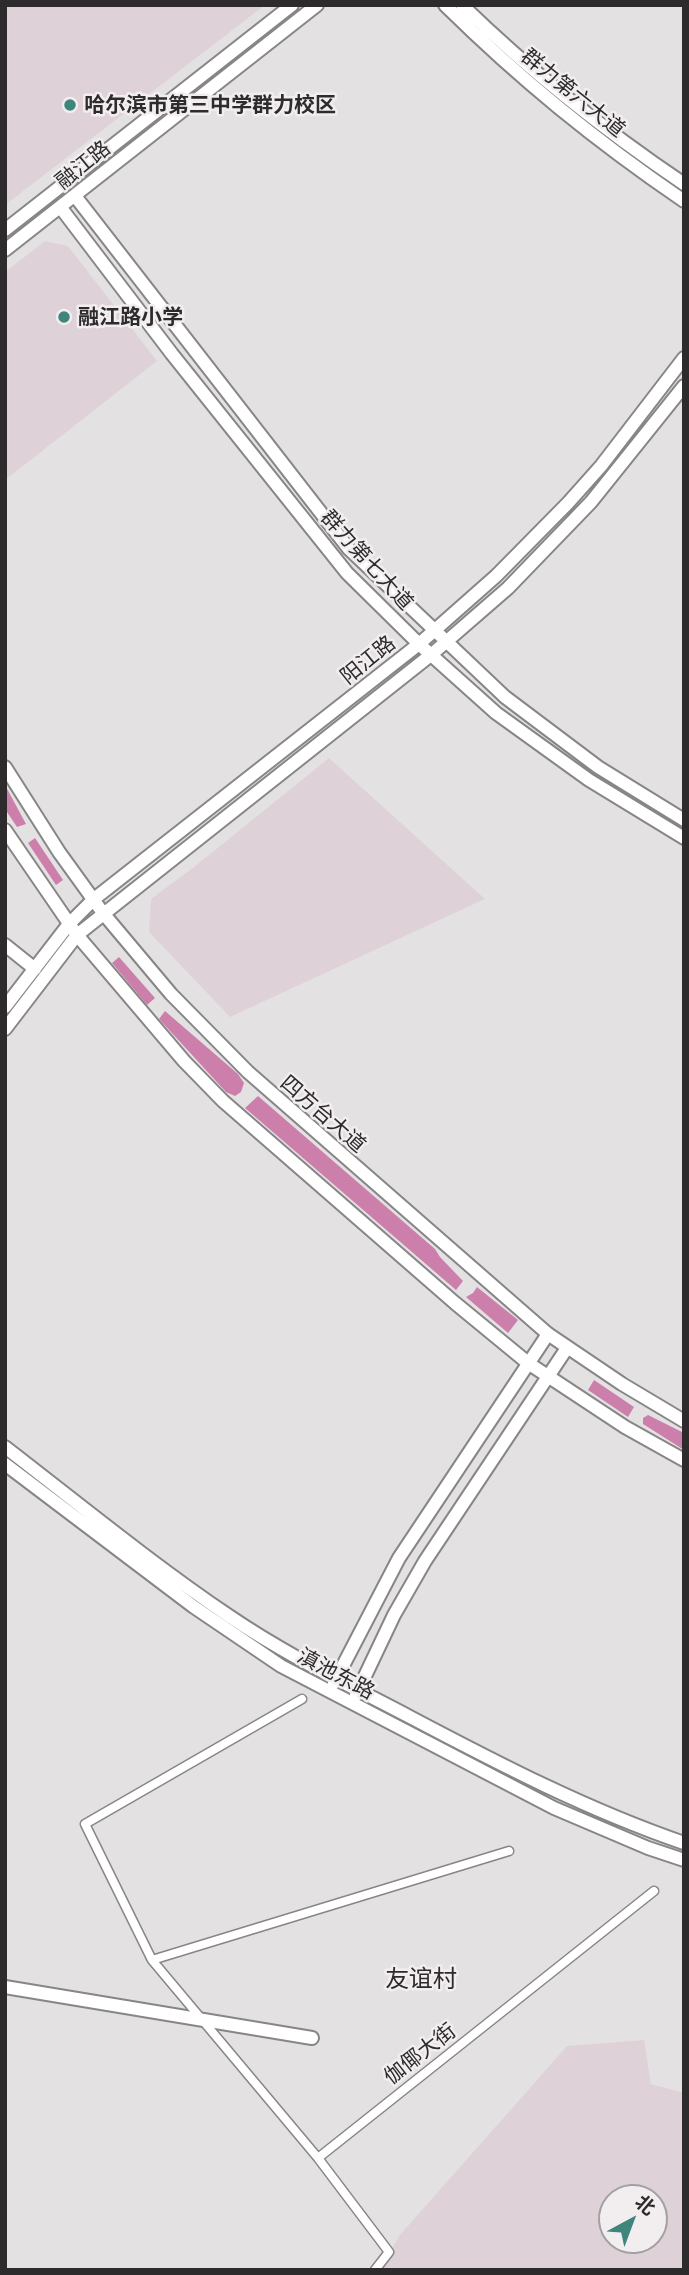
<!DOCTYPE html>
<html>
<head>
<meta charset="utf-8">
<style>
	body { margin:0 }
	#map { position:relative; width:689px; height:2275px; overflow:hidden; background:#e4e1e3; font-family:Lato,"Noto Sans SC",sans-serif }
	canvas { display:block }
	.frame { position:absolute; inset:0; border:7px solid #2d2b2c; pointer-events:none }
	.north { position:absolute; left:598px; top:2184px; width:70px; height:70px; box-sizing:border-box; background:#f2eef0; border:2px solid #a3a0a2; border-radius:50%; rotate:41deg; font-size:19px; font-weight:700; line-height:28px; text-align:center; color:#2d2b2c }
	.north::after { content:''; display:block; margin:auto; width:24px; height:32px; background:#3f857c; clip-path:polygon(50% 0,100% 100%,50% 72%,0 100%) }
</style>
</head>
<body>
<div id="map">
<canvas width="689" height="2275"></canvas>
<div class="frame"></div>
<div class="north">北</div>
</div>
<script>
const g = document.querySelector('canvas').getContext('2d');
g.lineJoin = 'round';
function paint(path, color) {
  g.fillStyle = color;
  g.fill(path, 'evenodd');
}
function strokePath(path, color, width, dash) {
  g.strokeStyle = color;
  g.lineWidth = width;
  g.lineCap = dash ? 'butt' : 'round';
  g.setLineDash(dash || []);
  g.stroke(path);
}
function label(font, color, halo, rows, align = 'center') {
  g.font = font + ' Lato,"Noto Sans SC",sans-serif';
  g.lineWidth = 5;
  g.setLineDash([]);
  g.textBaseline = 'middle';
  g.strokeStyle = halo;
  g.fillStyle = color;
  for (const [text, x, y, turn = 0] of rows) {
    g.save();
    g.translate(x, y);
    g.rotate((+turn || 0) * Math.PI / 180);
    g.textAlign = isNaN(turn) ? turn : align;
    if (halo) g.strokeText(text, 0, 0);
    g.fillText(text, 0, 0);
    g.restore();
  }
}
paint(new Path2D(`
	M5 5H265L5 205Z
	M45 241 68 246 157 361 5 480V272Z
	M329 758 485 899 230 1017 149 932 151 899 194 867Z
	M644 2040 651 2084 684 2093V2270H381L399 2236 567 2046ZM612 2198H654V2240H612Z`), '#ded2d8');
paint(new Path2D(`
	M5 786V785L26 824 17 827 5 809Z
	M35 838 63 880 56 885 28 843Z
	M119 957 155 998 147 1005 112 963Z
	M165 1011 238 1074 244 1083 241 1092 235 1096 226 1092 159 1019Z
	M258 1096 435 1249 440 1257 463 1281 456 1290 245 1108Z
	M477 1287 518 1320 508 1333 466 1297 473 1293Z
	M594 1380 634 1407 628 1417 588 1390Z
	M648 1415 684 1433V1450L643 1424V1418Z`), '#cd7fab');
const street = new Path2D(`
	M302 1699 85 1824 152 1960 318 2158
	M152 1960 509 1851
	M375 2270 389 2252 318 2158 654 1891`);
const secondary = new Path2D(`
	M445 5C521 80 595 140 684 201
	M462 5C531 72 604 130 684 184
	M75 196 349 549 505 697 598 767 684 820
	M61 208 172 354 347 573 419 644 496 713 589 780 684 838
	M5 230 292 5
	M5 250 317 5
	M5 945 35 969
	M5 1007 69 924 94 899 419 644 496 576 568 503 601 466 684 358
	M5 1029 77 935 432 654 508 588 591 502 684 386
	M5 1447C79 1504 152 1564 229 1616 286 1655 349 1685 410 1717 499 1764 588 1810 684 1843
	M5 1464 194 1607 281 1666 554 1808 648 1848 684 1860
	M334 1683 399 1558 548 1334
	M356 1695 394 1615 425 1561 567 1348
	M5 1987 312 2038`);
const primary = new Path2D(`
	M5 767 59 852 103 913 171 994 248 1072 548 1334 622 1384 684 1421
	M5 830 77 935 184 1061 223 1101 455 1303 528 1363 625 1427 684 1460`);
strokePath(street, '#888587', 11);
strokePath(secondary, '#888587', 16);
strokePath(primary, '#888587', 16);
strokePath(street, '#fff', 8);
strokePath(secondary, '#fff', 12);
strokePath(primary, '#fff', 12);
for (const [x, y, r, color] of [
	[70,105,7,"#3f857c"],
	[64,317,7,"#3f857c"]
]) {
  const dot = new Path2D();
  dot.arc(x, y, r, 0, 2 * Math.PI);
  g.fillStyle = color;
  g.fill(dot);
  strokePath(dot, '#f2eef0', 2.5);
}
label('21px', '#2d2b2c', '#f2eef0', [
	["群力第六大道",573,93,39],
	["融江路",83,165,-39],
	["群力第七大道",367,560,48],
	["阳江路",368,660,-39],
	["四方台大道",323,1114,41],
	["滇池东路",336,1674,28],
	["伽倻大街",420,2054,-38]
]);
label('bold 21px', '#2d2b2c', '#f2eef0', [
	["哈尔滨市第三中学群力校区",84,105],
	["融江路小学",78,317]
], 'left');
label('24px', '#2d2b2c', '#f2eef0', [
	["友谊村",421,1979]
]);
</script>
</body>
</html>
